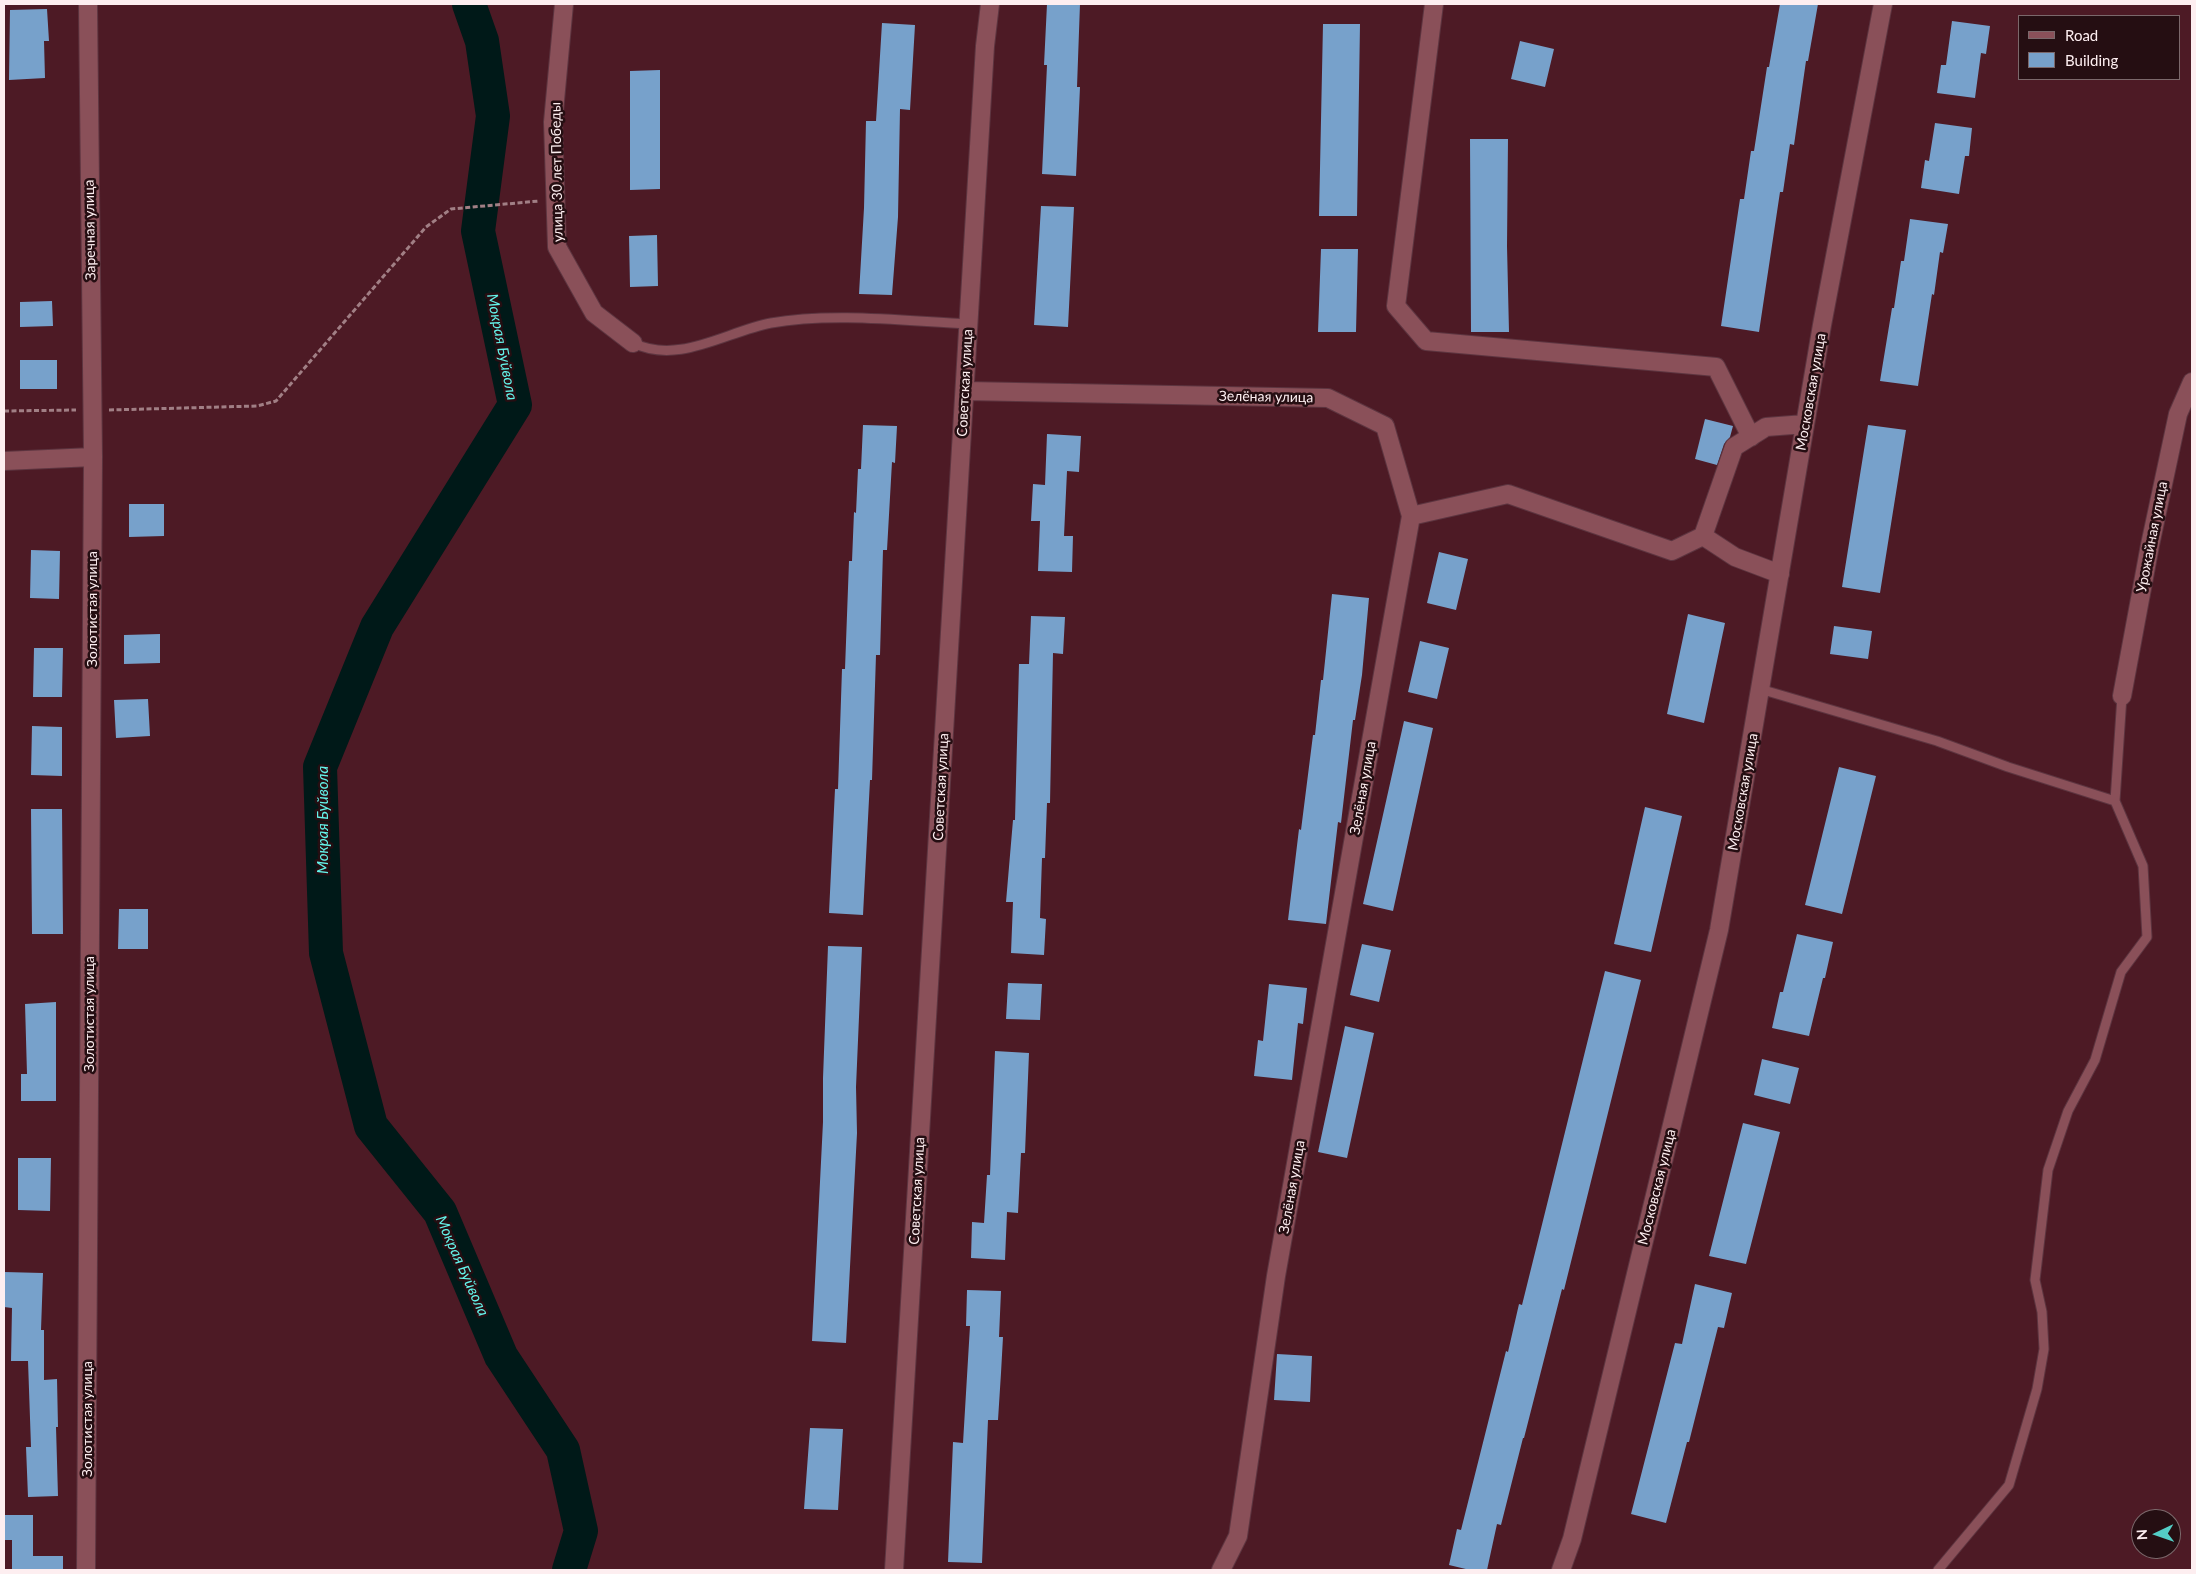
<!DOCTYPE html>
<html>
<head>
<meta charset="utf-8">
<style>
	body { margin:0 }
	#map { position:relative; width:2196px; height:1574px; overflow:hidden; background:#4d1a25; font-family:Lato,sans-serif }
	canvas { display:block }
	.frame { position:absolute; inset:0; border:5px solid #fdeef0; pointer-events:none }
	.legend { position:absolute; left:2018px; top:15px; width:162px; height:65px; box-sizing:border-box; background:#250e12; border:1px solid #7b686b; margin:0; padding:6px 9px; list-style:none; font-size:15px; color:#fdeef0 }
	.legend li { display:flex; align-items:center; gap:10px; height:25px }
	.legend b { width:25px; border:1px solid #7b686b }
	.north { position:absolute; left:2131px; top:1509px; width:50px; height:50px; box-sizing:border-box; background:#250e12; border:1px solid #7b686b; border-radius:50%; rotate:267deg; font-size:14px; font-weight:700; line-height:20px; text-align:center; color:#fdeef0 }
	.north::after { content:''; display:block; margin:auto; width:18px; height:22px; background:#54cdc6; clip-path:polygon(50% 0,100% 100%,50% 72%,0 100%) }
</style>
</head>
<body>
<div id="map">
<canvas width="2196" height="1574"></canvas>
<div class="frame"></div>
<ul class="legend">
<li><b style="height:6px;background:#8a5059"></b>Road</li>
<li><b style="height:14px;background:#77a1cb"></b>Building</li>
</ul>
<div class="north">N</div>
</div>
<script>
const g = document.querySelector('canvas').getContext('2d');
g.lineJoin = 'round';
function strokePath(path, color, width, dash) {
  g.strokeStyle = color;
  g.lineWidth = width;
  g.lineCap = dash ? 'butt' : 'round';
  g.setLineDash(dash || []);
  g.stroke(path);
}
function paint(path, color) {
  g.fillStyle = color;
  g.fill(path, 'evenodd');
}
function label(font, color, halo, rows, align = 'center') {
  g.font = font + ' Lato,sans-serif';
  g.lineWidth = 5;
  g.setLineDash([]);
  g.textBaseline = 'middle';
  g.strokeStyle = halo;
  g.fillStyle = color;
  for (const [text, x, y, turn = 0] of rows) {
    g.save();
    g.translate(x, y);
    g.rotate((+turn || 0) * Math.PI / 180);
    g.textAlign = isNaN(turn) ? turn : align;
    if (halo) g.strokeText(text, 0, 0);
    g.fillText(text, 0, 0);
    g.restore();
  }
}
strokePath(new Path2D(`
	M469 4 482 41 493 116 478 231 515 405 377 627 320 767 326 953 371 1126 440 1212 501 1356 563 1450 581 1531 569 1570`), '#001918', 34);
paint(new Path2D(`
	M1047 4H1080L1077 87H1080L1076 176 1042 174 1047 65H1044Z
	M1780 4H1818L1808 61H1806L1794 145 1790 144 1783 192H1780L1759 332 1721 326 1740 199H1744L1751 151H1754L1767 67H1769Z
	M47 9 49 41H44L45 78 9 80 10 10Z
	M1952 21 1990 26 1986 54 1981 53 1975 98 1937 93 1941 65H1946Z
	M882 23 915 25 910 110 900 109 898 217 892 295 859 294 864 208 866 121H876Z
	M1323 24H1360L1357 216H1319Z
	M1520 41 1554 49 1545 87 1511 79Z
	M660 70V189L630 190V71Z
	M1935 123 1972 128 1969 156H1965L1959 194 1921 188 1925 160 1929 161Z
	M1470 139H1508L1507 246 1509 332H1471Z
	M1041 206 1074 207 1068 327 1034 325Z
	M1910 219 1948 224 1943 253 1940 252 1934 295 1932 294 1918 386 1880 381 1892 308H1894L1901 261H1904Z
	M657 235 658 286 630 287 629 236Z
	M1321 249H1358L1356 332H1318Z
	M52 301 53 326 20 327V302Z
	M20 360H57V389H20Z
	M1705 419 1733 426 1730 437 1724 444 1717 465 1695 459Z
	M863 425 897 426 895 463 892 462 887 550H883L880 655H876L872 780H870L863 915 829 913 835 789H838L842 669H845L849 561H852L854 512 856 513 858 469H861Z
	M1868 425 1906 430 1880 593 1842 587Z
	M1047 434 1081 436 1079 472 1067 471 1064 536H1073L1072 572 1038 571 1040 521H1031L1033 484 1045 485Z
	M129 504H164V536L129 537Z
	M31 550 60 551 59 599 30 598Z
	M1439 552 1468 559 1456 610 1427 603Z
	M1332 594 1369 598 1362 675 1355 720H1353L1341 823 1338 822 1326 924 1288 920 1299 829 1301 830 1313 735H1315L1321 680H1323Z
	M1688 614 1725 623 1704 723 1667 714Z
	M1031 616 1065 617 1063 654 1053 653 1050 803H1047L1045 858H1042L1040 918 1046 919 1044 955 1011 953 1013 902H1006L1013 820H1015L1019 664H1029Z
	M1834 626 1872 631 1868 659 1830 654Z
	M160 634V663L124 664V635Z
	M1420 641 1449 648 1437 699 1408 692Z
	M34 648H63L62 697H33Z
	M148 699 150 736 116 738 114 700Z
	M1404 721 1433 728 1393 911 1363 904Z
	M32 726 62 727V776L31 775Z
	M1839 767 1876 776 1842 914 1805 905Z
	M1645 807 1682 816 1651 952 1614 944Z
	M31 809H62L63 934H32Z
	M119 909H148V949H118Z
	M1797 934 1833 942 1825 978H1823L1809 1036 1772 1028 1780 992H1783Z
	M1362 944 1391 950 1379 1002 1350 995Z
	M828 946 862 947 856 1087 857 1133 846 1343 812 1341 823 1122V1078Z
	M1605 971 1641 980 1564 1290 1562 1289 1524 1438H1523L1501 1525 1497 1524 1487 1570H1470L1449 1565 1457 1529 1461 1530 1506 1351 1508 1352 1519 1304 1522 1305Z
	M1008 983 1042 984 1040 1020 1006 1019Z
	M1269 984 1307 988 1303 1024 1298 1023 1292 1080 1254 1076 1258 1040 1263 1041Z
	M56 1002V1101H21V1074H27L25 1004Z
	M1345 1026 1374 1033 1347 1158 1318 1152Z
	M995 1051 1029 1053 1025 1153H1021L1018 1213 1007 1212 1005 1260 971 1258 972 1222 984 1223 987 1175H990Z
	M1762 1059 1799 1068 1790 1104 1754 1095Z
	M1743 1123 1780 1132 1746 1264 1709 1256Z
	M18 1158H51L50 1211 18 1210Z
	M4 1272 43 1273 41 1330H44V1380L57 1379 58 1427H56L58 1496 28 1497 26 1447H31L28 1361H11L12 1308 4 1307Z
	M1695 1284 1732 1293 1724 1328 1718 1327 1689 1442H1687L1666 1523 1631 1514 1675 1343 1682 1344Z
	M967 1290 1001 1291 999 1337H1003L1001 1373 998 1420H988L982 1563 948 1562 953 1442 963 1443 970 1326H966Z
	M1277 1354 1312 1356 1310 1402 1274 1400Z
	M810 1428 843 1429 838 1510 804 1509Z
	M4 1515H33V1556H63V1570H12V1540H4Z`), '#77a1cb');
const service = new Path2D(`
	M633 343C679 365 725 332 771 323 832 312 906 321 968 324
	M1760 689 1937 741 2008 767 2115 801
	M1938 1570 2009 1485 2037 1389 2044 1349 2042 1312 2035 1280 2048 1170 2068 1111 2095 1060 2121 972 2147 937 2143 866 2115 801 2122 696`);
const minor = new Path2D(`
	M564 4 553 122 557 247 594 313 633 343
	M1434 4 1396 306 1426 341 1716 367 1751 437
	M965 391 1328 398 1385 426 1411 516 1276 1276 1238 1536 1221 1570
	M4 461 93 457
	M1411 516 1508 494 1672 551 1703 536 1734 447 1766 427 1805 424
	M1703 536 1735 557 1780 574
	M2122 696 2150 545 2178 414 2192 382
	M86 1570 93 457 88 4
	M894 1570 985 46 990 4
	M1561 1570 1572 1539 1719 930 1822 325 1883 4`);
strokePath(service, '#5d3540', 11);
strokePath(minor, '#5d3540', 20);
strokePath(new Path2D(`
	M109 410 257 406 276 401 426 227 451 209 539 201
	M4 411 76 410`), '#a17f85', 3, [5, 2.5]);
strokePath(service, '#8a5059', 9);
strokePath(minor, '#8a5059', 18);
label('14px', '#fdeef0', '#250e12', [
	["улица 30 лет Победы",557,172,-91],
	["Заречная улица",90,230,-91],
	["Советская улица",965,383,-87],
	["Московская улица",1811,392,-80],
	["Зелёная улица",1266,397,1],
	["Урожайная улица",2152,537,-79],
	["Золотистая улица",92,609,-90],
	["Советская улица",941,787,-87],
	["Зелёная улица",1363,788,-80],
	["Московская улица",1743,792,-80],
	["Золотистая улица",89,1014,-90],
	["Зелёная улица",1292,1187,-80],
	["Московская улица",1657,1187,-76],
	["Советская улица",917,1191,-87],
	["Золотистая улица",87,1419,-90]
]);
label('italic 15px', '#64f3ea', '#250e12', [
	["Мокрая Буйвола",502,347,79],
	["Мокрая Буйвола",323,820,-90],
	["Мокрая Буйвола",462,1266,66]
]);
</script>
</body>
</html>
